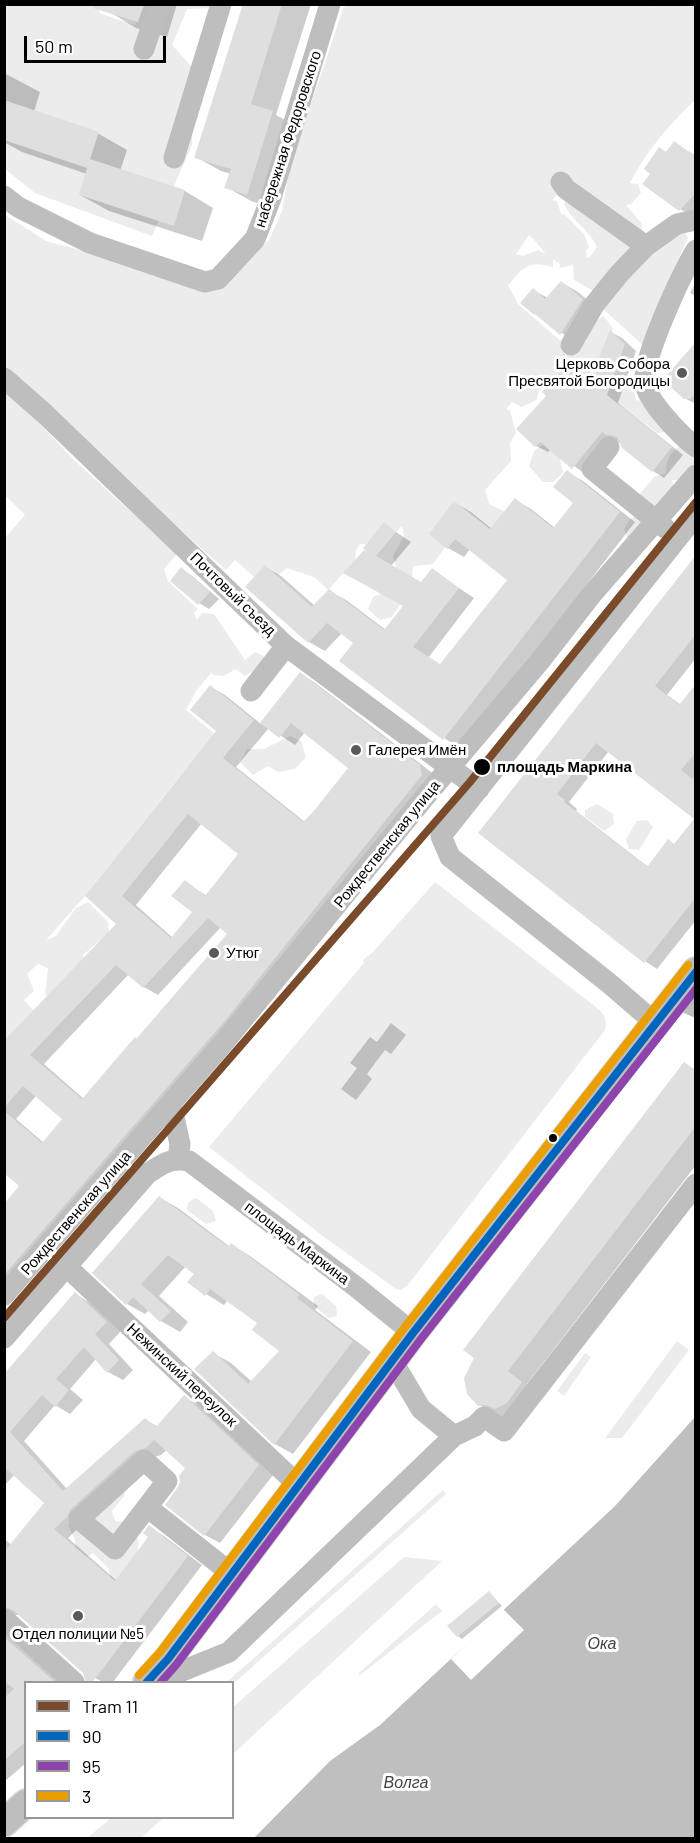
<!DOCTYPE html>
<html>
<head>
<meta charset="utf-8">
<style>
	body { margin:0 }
	#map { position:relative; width:700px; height:1843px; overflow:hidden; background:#fff; font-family:Barlow,sans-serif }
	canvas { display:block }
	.frame { position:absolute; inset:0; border:6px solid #000; pointer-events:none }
	.legend { position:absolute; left:24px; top:1681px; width:210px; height:138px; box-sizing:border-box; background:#fff; border:2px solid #999; margin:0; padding:8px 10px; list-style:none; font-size:18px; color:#000 }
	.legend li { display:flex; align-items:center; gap:12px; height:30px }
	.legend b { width:30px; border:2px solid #999 }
	.scale { position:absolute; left:24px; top:36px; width:142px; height:27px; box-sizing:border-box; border:3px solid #000; border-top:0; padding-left:8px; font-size:18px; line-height:21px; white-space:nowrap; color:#000; -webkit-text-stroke:4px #fff; paint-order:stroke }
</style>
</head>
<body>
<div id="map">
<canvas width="700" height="1843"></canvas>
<div class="frame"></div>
<ul class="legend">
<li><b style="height:8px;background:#7a4b2a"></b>Tram 11</li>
<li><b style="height:8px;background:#0065bd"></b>90</li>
<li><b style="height:8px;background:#8e44ad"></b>95</li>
<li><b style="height:8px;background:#eb9e00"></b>3</li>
</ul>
<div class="scale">50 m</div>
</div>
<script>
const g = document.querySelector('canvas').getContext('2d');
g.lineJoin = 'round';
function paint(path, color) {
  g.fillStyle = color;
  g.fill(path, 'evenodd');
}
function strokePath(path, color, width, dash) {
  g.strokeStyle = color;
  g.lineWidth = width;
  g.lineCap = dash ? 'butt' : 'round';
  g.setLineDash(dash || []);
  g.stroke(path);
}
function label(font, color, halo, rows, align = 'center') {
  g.font = font + ' Barlow,sans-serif';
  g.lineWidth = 6;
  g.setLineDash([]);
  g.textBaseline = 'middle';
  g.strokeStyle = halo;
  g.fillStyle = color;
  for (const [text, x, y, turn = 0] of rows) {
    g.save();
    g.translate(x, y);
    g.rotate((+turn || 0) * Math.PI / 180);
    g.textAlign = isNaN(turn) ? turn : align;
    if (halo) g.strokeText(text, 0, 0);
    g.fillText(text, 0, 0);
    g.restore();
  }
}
paint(new Path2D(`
	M4 5H101L99 13 135 25 145 5H212L211 8 187 9 172 45 193 68 192 145 152 236 35 193 5 169Z
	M346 5H654L652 8 656 5H695V100C670 124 646 151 630 183L638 184 641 193 631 204 626 205 642 224 641 231 566 185 552 200 557 201 561 214H564L584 234 589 247 586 251 587 258 590 257 597 247C590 230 570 220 564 203L567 200 628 239 631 249 610 267 615 277 595 292 574 280 573 265 560 268V264L553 259V267C528 260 524 267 508 285L518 304 571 350 586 342 592 323 604 316 613 329 604 358 590 368 574 366 540 384 537 400 521 407 512 402 506 409 510 411 516 433 510 443 511 461 485 490 489 504 508 513V531H479L451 539 433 564 413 566 411 588 392 617 380 620 368 609 373 597 388 591 398 573 393 556 404 536 402 526 396 532 384 523 366 544H360L356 550 355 560 328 590 314 577 287 568 277 576 254 577 235 560 226 570 83 444 5 371 4 214 46 241 121 261 227 282 269 240 282 211 290 166 343 9ZM529 235C536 241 540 247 546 254L538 250 523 256 516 254Z
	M684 232 688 238 664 289 645 347 601 307 631 269Z
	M618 383 633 389 636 400 646 402 665 423 664 432 657 433 621 405 604 411 593 385Z
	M4 385 73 459 177 554 164 569 168 581 198 609 194 613 197 620 202 613 214 614 245 660 255 652 264 656 260 667 245 676 236 669 223 676 213 675 212 672 196 691 186 710 227 744 187 767 85 896 46 940 56 936 76 908 88 902 108 922 109 933 83 955 88 986 60 1010 45 994 48 968 38 964 27 974 34 991 24 1000 34 1011 5 1054 4 539 25 515 5 495Z
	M693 440 695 442V472L688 480H672L675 491 639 537H627L624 529 630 519 639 515V495L654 477 666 473C666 453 676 447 693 440Z
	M545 443 558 449 563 473 553 482H543L529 466 534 451Z
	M290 736 301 741 306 757 295 769 278 772 268 766 253 775 240 762 247 749H264Z
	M597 804 613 814 614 824 604 831 585 817V810Z
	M647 820 653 827 639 850 629 849 626 839 637 821Z
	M435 882 592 1004C602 1012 608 1016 605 1030L407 1286 401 1290 396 1289 324 1237 209 1147 364 963 363 960 373 952Z
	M196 1198 213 1211 216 1221 206 1224 187 1210 188 1202Z
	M322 1294 336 1306 337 1316 329 1318 314 1306V1297Z
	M677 1341 689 1350 622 1438H605Z
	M585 1353 591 1357 564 1396 557 1391Z
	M120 1485 125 1495 112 1511 115 1521 126 1522 139 1542 133 1577 123 1586 111 1579 109 1569 93 1553 84 1559 76 1553 75 1540 68 1525 77 1512Z
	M443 1490 446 1494 233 1684 232 1682H227Z
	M404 1557 442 1561 233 1754V1707Z
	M436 1604 442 1611 360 1675 358 1674Z
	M111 1818H163L141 1838H87Z`), '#ececec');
paint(new Path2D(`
	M391 1023 406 1035 391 1054 385 1050 367 1074 372 1079 356 1100 341 1089 357 1068 350 1063 370 1037 377 1042Z
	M695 1417V1838H254L330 1761 380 1725 615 1506Z`), '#bfbfbf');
paint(new Path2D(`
	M503 1609 524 1630 471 1680 451 1659Z`), '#fff');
paint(new Path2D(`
	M110 4H177L167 37 136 28 108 11Z
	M245 4H311L276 115 298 127 272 208 251 201 226 187 231 174 221 171 196 157Z
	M4 73 40 92 34 112 99 134 127 150 120 171 185 191 213 208 202 241 109 211 80 195 87 174 22 152 4 142Z
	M674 143 696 156 695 218 680 209 667 153Z
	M696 282V296L690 293Z
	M562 283 578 292 598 309 576 343 535 314 533 290 548 298Z
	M611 332 622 338 636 351 618 403 683 455 664 478 653 471 614 438 585 474 551 449 548 452 536 446 548 395 573 360 594 375Z
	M696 345V404L684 398Z
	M567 472 583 481 635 522 460 748 444 738 355 643 342 633 325 651 309 642 248 587 265 567 281 576 315 606 329 591 346 600 386 630 405 605 373 556 384 524 411 542 391 566 422 584 432 570 474 598 428 658 441 665 509 580 470 549 464 557 448 548 431 534 455 503 471 512 492 529 515 500 531 509 555 528 575 503Z
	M696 557V658L667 695 681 705 696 686V776L693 779 696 781V819L609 751 569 802 577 809 576 811 648 867 676 845 696 819V920L657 969 645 961 480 833Z
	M181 569 191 575 219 599 209 609 199 603Z
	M300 674 314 682 435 775 4 1304V1206L21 1186 8 1174 4 1177V1045L118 924 87 896 218 731 211 687 225 695 261 724ZM269 728 295 745 305 732 350 768 305 822 236 767ZM202 823 240 854 207 896 185 882 194 912 173 938 136 905ZM221 927 229 934 138 1040 84 1099 44 1064 129 974 144 987 158 995ZM36 1096 64 1119 44 1143 16 1119Z
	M685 1064 696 1070V1165L527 1384V1415L500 1417 479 1405Z
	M160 1198 178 1208 230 1247 232 1245 250 1256 318 1306 315 1310 371 1352 293 1454 275 1444 196 1369 213 1353 231 1363 252 1382 281 1351 259 1323 228 1300 224 1305 206 1294 196 1274 186 1266 159 1296 188 1322 180 1332 161 1321 149 1310 145 1314 127 1304Z
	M76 1294 90 1303 121 1331 109 1344 133 1370 123 1380 108 1372 96 1359 70 1389 83 1400 70 1414 55 1405 24 1441 67 1489 146 1420 158 1427 184 1397 199 1405 273 1475 220 1543 205 1535 167 1505 179 1489 187 1467 167 1450 161 1455 151 1458 68 1538 117 1581 150 1537V1527L164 1536 202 1565 113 1682H103L95 1678 20 1615H15L59 1682H26V1763L4 1782V1539L12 1545 46 1503 15 1474 4 1486V1377Z
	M489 1593 502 1606 462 1639 458 1636Z`), '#0003');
paint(new Path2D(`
	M94 4H144L138 22 93 8Z
	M243 4H282L251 104 273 111 247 195 224 188 231 169 194 158Z
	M4 100 99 132 90 159 185 190 174 226 79 195 88 165 87 168 4 140Z
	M674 141 696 157V193L679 211 642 184 650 174 644 169 659 147 666 152Z
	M561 281 583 299 560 335 535 314 534 315 520 303 533 288 545 299Z
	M610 330 625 344 607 395 672 447 652 472 622 448 617 437 611 435H606L602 432 572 469 540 442 535 447 516 429 546 396 542 392 573 358 592 375Z
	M696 342V393L690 399H684L667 384 665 377Z
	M567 470 620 512 443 740 339 661 353 643 327 623 308 643 245 587 265 565 312 607 329 589 384 630 403 606 343 573 364 550 367 551 363 548 384 522 396 532 376 556 421 582 432 568 459 588 413 647 440 664 507 580 455 539 447 549 429 534 454 501 490 529 515 498 553 528 573 503 553 487Z
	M696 555V634L655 686 679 705 696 684V752L681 770 696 782V897L644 963 478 833ZM596 743 694 819 674 844 668 839 647 867 564 802 565 800 557 794Z
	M181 567 210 592 198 605 170 581Z
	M300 672 420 765 422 775 223 1023 4 1275V1204L19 1186 4 1173V1111L42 1143 62 1119 23 1086 4 1108V1041L116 924 85 896 216 731 190 710 210 685 254 720 223 758 303 822 313 812 348 768 291 723 279 738 260 723ZM188 814 238 854 205 896 185 880 171 896 192 912 171 938 122 896ZM208 918 227 934 137 1038 135 1037 82 1099 30 1055 116 965 143 988Z
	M684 1062 696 1071V1126L508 1371 522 1382 507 1403 495 1409 486 1405 478 1406 467 1394 464 1378 474 1358 463 1350Z
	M159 1196 228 1247 231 1243 300 1295 297 1298 353 1341 274 1445 194 1369 213 1351 248 1384 279 1351 252 1330 257 1323 210 1289 205 1296 187 1282 194 1274 168 1255 141 1284 171 1311 160 1322 133 1297 126 1305 92 1273Z
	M75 1292 107 1322 95 1334 119 1360 107 1373 84 1347 56 1379 69 1390 55 1407 42 1395 10 1432 63 1491 145 1418 156 1427 184 1395 259 1465 204 1536 165 1505 177 1488 180 1482 179 1476 185 1468 154 1440 146 1448 135 1451 70 1510 67 1517 54 1529 115 1581 148 1537 143 1533 149 1525 188 1556 92 1683H86L83 1673 13 1610 4 1607V1552L44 1503 4 1467V1374Z
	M489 1591 499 1603 457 1637 447 1626Z
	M4 1637 56 1683H26V1741L4 1761V1698L14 1689 4 1681Z`), '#dfdfdf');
const major = new Path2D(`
	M147 1682 168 1659 413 1333 696 971
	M4 1823 26 1803`);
strokePath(major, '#dbdbdb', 30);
strokePath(new Path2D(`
	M144 49 159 4
	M174 158 221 4
	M561 182 566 189 646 246
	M4 196 18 207 90 243 205 282 218 279 255 239 270 201 330 4
	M696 250C682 273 642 358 645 383 647 401 681 436 696 447
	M571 345 594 305 619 274 646 246 677 224 696 220
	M4 378 45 414 286 646 479 789
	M609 447 592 469 665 528
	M251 691 286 646
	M674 997 696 1007
	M654 1022 610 984 450 857 441 836 696 515
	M171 1104 180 1144 178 1158
	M66 1266 297 1484
	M4 1295 225 1041 424 798 540 661 592 594 696 475
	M4 1338 147 1174C162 1164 171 1157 189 1161L355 1286 413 1333
	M392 1360 421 1409 454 1436 475 1426 484 1417 504 1431 696 1184
	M144 1460 167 1481 115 1549 79 1519Z
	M147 1507 232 1574
	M4 1619 74 1682
	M155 1682 229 1652 454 1436`), '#bebebe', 21);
strokePath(major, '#bebebe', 27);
strokePath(new Path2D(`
	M147 1682 168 1659 413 1333 696 972`), '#0065bd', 8);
strokePath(new Path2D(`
	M161 1682 176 1665 421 1339 696 989`), '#8e44ad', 8);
strokePath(new Path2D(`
	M139 1675 160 1652 405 1327 688 965`), '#eb9e00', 8);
strokePath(new Path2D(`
	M4 1318 470 782 696 502`), '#7a4b2a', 8);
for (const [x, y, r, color] of [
	[682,373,6,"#595959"],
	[356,750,6,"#595959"],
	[482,767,9,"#000"],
	[214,953,6,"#595959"],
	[553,1138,5,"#000"],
	[78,1616,6,"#595959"]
]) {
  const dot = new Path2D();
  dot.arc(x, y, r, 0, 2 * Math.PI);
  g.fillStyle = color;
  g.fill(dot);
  strokePath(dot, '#fff', 2);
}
label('15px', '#000', '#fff', [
	["набережная Федоровского",288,139,-72],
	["Почтовый съезд",233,594,44],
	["Рождественская улица",387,844,-51],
	["Рождественская улица",76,1213,-49],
	["площадь Маркина",297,1243,37],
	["Нежинский переулок",182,1375,43]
]);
label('15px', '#000', '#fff', [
	["Церковь Собора",670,364,"right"],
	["Пресвятой Богородицы",670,381,"right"],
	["Галерея Имён",368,750],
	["Утюг",226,953],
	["Отдел полиции №5",78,1634,"center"]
], 'left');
label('bold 15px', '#000', '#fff', [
	["площадь Маркина",497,767]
], 'left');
label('italic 16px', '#444', '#fff', [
	["Ока",602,1644],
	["Волга",406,1783]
]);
</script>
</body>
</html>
